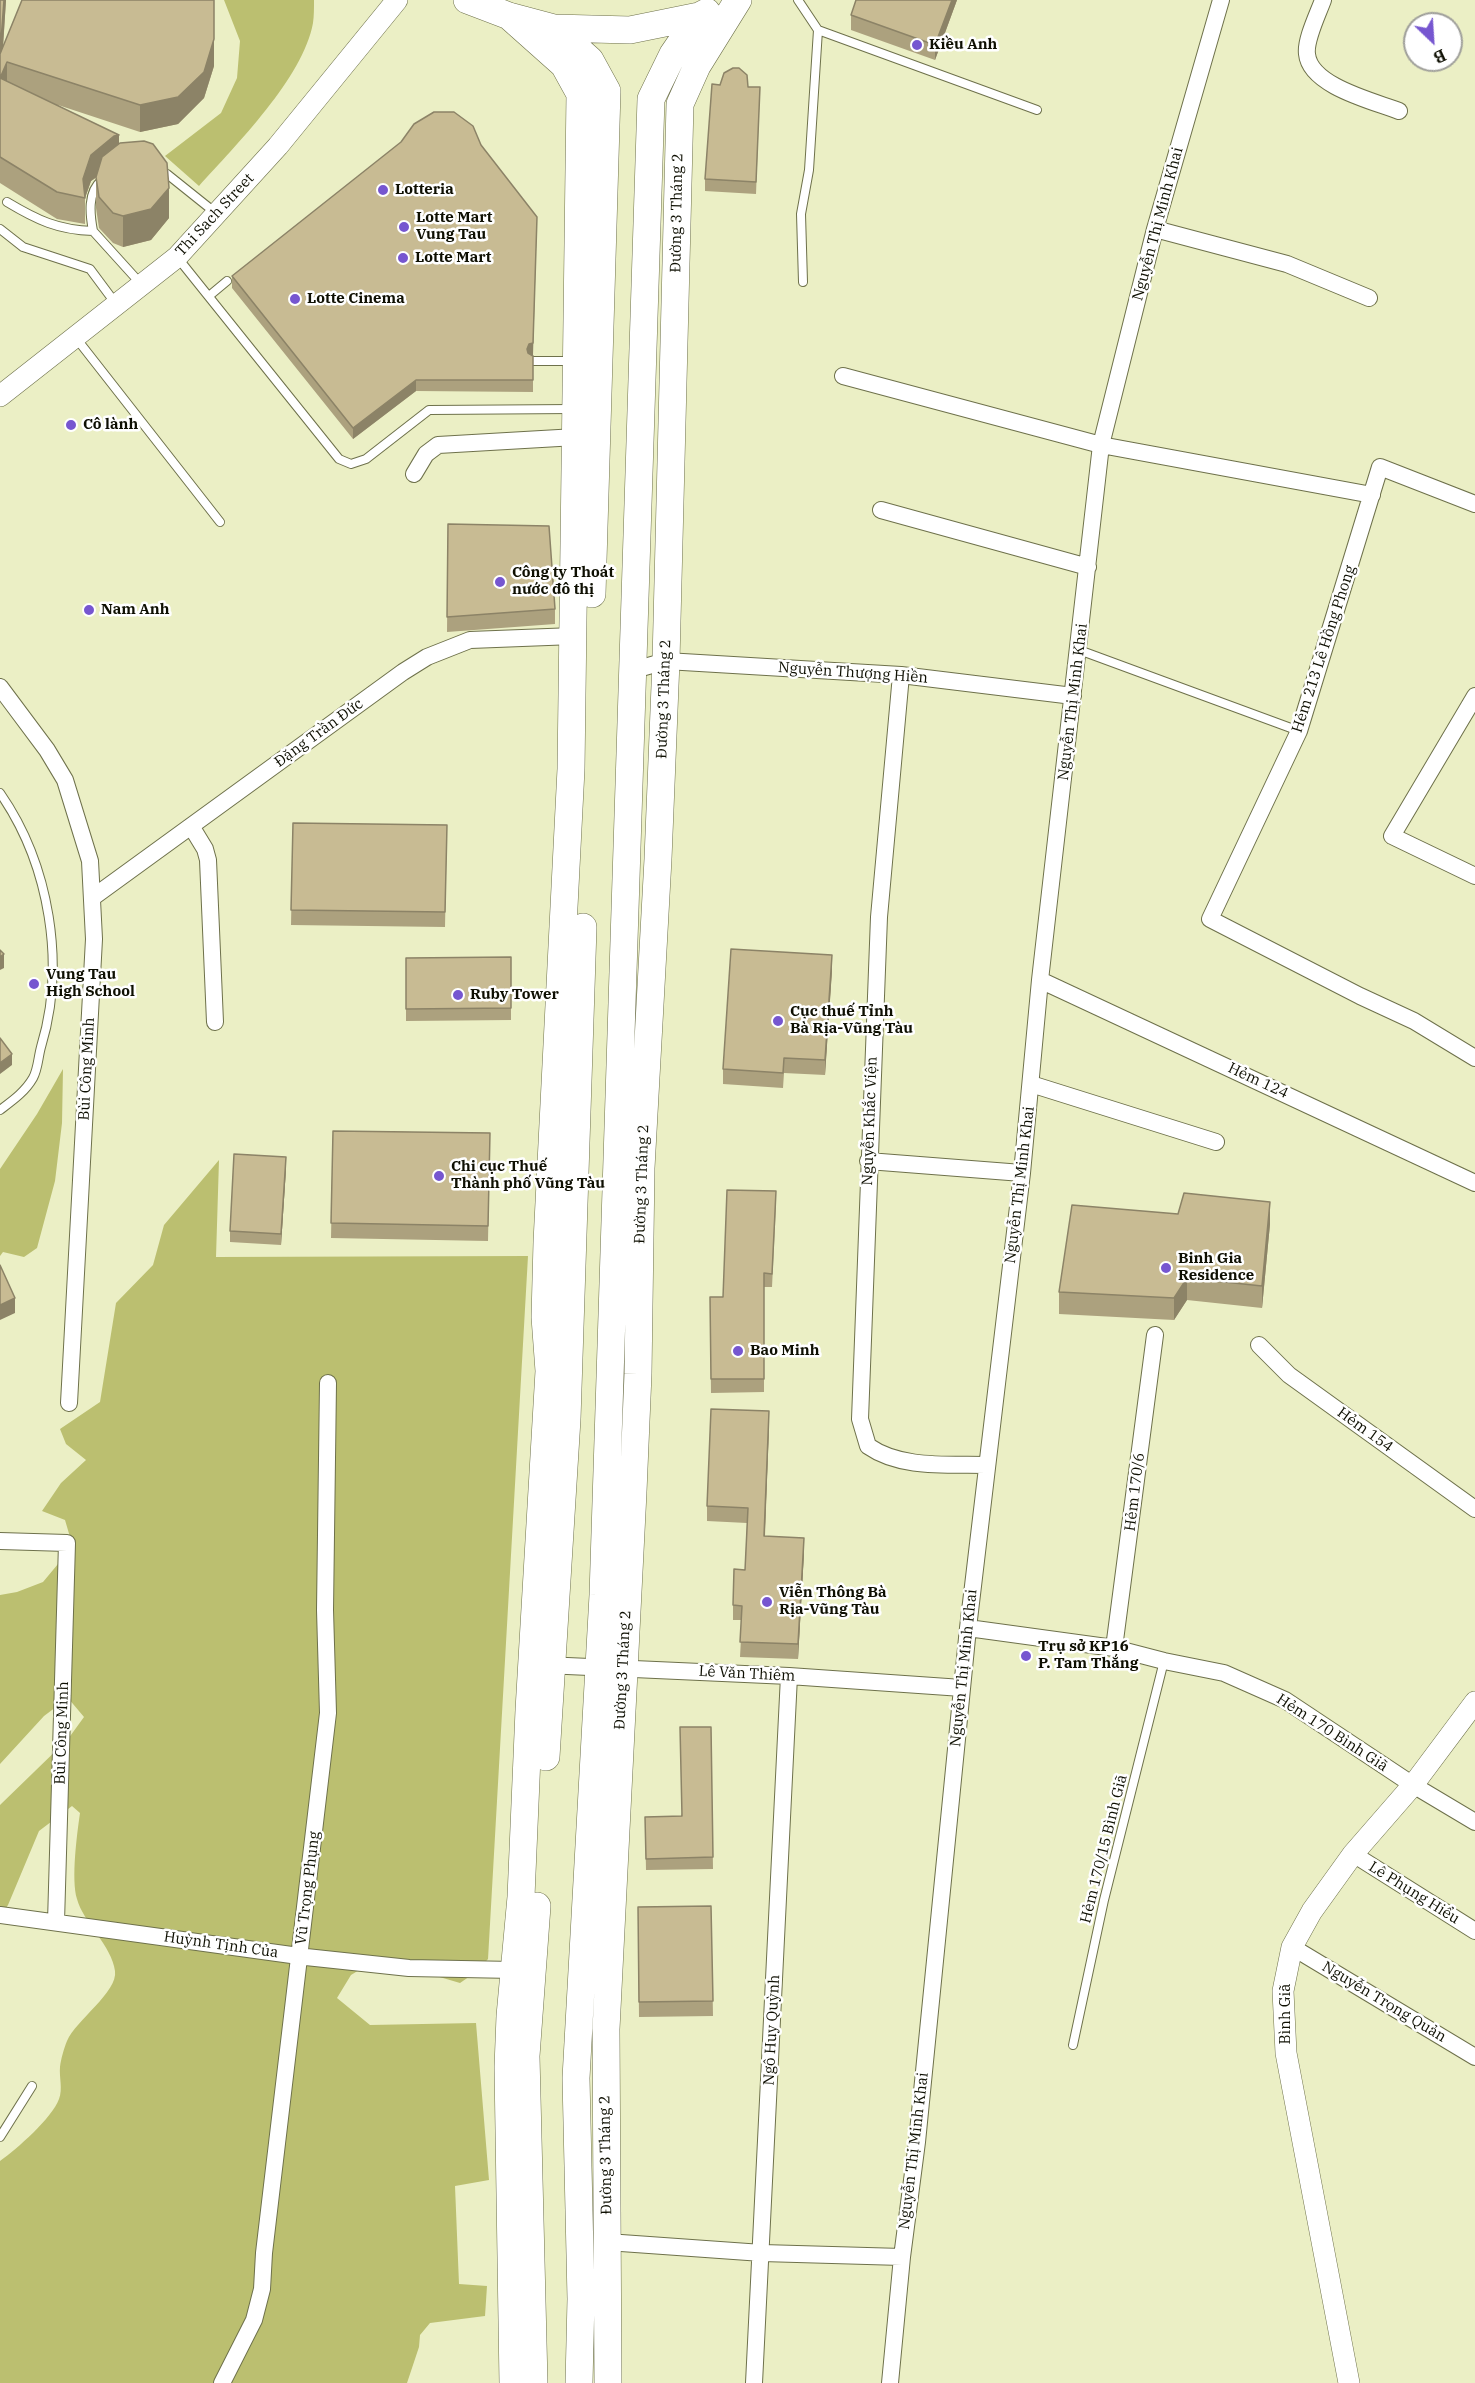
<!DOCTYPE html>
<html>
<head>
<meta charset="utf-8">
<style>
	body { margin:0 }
	#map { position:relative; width:1475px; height:2383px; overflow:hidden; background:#ebefc5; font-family:"IBM Plex Serif",serif }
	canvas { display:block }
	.north { position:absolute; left:1403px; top:12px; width:60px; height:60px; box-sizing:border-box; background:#fff; border:2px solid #9f9f9a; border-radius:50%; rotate:155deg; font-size:16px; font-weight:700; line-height:24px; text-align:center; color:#0e0f02 }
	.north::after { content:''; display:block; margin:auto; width:21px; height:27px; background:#7656d0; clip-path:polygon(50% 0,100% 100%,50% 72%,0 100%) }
</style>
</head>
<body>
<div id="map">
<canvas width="1475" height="2383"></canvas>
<div class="north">B</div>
</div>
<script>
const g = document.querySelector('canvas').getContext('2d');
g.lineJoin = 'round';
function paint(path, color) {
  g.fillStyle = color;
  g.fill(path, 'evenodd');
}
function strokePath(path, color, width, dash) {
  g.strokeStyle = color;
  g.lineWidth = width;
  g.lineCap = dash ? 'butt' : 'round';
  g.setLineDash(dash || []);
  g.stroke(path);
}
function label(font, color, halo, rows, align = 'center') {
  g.font = font + ' "IBM Plex Serif",serif';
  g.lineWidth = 5;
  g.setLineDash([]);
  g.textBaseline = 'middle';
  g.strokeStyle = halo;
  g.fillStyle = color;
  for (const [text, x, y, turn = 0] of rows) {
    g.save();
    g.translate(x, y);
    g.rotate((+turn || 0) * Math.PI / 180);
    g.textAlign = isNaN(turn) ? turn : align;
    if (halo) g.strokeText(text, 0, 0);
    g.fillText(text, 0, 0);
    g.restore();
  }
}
paint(new Path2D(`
	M224 0H314C314 8 314 16 313 23 303 78 236 145 199 186L165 156 221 113 237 78 240 41Z
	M63 1069 62 1123 55 1181 37 1248 24 1257 3 1252 0 1256V1169L37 1114Z
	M219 1160 216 1257 528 1256 488 1959 476 1972 460 1983 409 1968 374 1961 351 1975 337 1998 370 2025 476 2023 489 2180 455 2186 459 2284 487 2286 485 2316 430 2323 420 2335 419 2347 407 2383H0V2161C17 2149 52 2118 59 2099 63 2089 59 2077 60 2067 61 2059 64 2048 67 2041 76 2020 118 1992 115 1971 112 1946 83 1922 77 1899 71 1879 77 1834 80 1813L72 1806 39 1831 8 1905 0 1917V1805L68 1739 84 1717 68 1698 44 1716 0 1764V1595L17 1592 43 1582 58 1564 70 1537 65 1520 42 1511 61 1483 86 1460 66 1444 60 1429 100 1402 116 1303 153 1265 164 1225Z`), '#bbbf70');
const service = new Path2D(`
	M798 0 818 30 1037 110
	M158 170 167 174 217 214
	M7 202C37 220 58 230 93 231L141 284
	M0 229 23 247 90 269 116 304
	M93 231C90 215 87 192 102 180
	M177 257 339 459 351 464 366 459 429 410 574 409
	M803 282 801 214 809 170 818 30
	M209 296 227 281
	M76 338 220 522
	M533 361H573
	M1079 650 1299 731
	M0 793C50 865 66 965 41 1047 38 1058 38 1069 33 1078 25 1092 12 1101 0 1110
	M1073 2045 1104 1900 1164 1661
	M0 2137 32 2086`);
const minor = new Path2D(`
	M1323 0C1318 14 1305 40 1307 54 1310 86 1373 101 1399 111
	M1155 229 1287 264 1369 298
	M843 376 1101 445 1372 495
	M414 474 426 454 438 445 576 437
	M1475 504 1380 467 1299 731 1210 919 1360 996 1414 1021 1475 1058
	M881 510 1088 567
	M634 670 666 661 901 675 1073 696
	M901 675 879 917 860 1419 868 1446C901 1469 947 1464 986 1465
	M0 687 47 750 65 780 90 861 94 939 69 1403
	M1475 696 1392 836 1475 876
	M191 826 205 849 208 860 215 1022
	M92 898 403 672 427 657 470 640 574 636
	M1040 980 1475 1183
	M1031 1084 1216 1142
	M868 1161 1022 1173
	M1259 1345 1289 1375 1475 1509
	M0 1541 67 1543 56 1922
	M968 1628 1114 1648 1164 1661 1224 1673 1285 1700 1413 1785 1475 1822
	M1114 1648 1155 1335
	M545 1665 789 1676 962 1688
	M1353 1854 1475 1931
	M0 1915 306 1957 409 1968 514 1970
	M1292 1947 1475 2057
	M607 2242 762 2253 902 2257
	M222 2383 254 2320 262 2289 264 2253 328 1713 325 1610 328 1383
	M754 2383 789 1676
	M890 2383 902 2257 917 2142 968 1628 1022 1173 1040 980 1101 445 1155 229 1221 0`);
const tertiary = new Path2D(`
	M0 396 177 257 278 146 397 0
	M1349 2383 1286 2053 1283 1991 1292 1947 1312 1911 1353 1854 1413 1785 1475 1702`);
const primary = new Path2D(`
	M467 0 509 16 554 28 630 30 699 16 707 12
	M509 16 564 65 580 94 571 769 547 1242 545 1317 549 1371 529 1710 521 1897 510 2016 508 2067 513 2383
	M554 28 590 60 607 91 592 594
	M546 1757 567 1419 583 927
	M534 2383 526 2056 537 1906
	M579 2383 581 2299 576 2078 603 1595 651 99 673 54 699 16
	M608 2383 606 2029 633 1492 638 1374 641 1168 658 859 666 661 680 104 697 66 738 0`);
strokePath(service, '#6e714b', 10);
strokePath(minor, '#6e714b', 18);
strokePath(tertiary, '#6e714b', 22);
strokePath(primary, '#6e714b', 28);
strokePath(service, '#fff', 8);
strokePath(minor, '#fff', 16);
strokePath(tertiary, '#fff', 21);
strokePath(primary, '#fff', 27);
paint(new Path2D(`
	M0 0H6L3 48 214 66 204 98 178 124 140 132 58 105 119 144 169 218 151 240 123 247 113 243 99 228 96 208V178L91 181 85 198V224L57 219 0 183Z
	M856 0H957L935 60 851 30V15Z
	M748 87H760L756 194 705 191V179Z
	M232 276 533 355H531L533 356V392L416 391 353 439 232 288Z
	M448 524 555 609V624L447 632Z
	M293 823 447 825 445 927 291 925Z
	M511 957V1020L406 1021V958Z
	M832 970 825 1075 784 1073 783 1088 723 1084V1069Z
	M333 1131 490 1133 488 1241 331 1238Z
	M286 1169 281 1245 230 1242V1231Z
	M776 1205 772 1287H764V1392L711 1393 710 1297H723Z
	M1270 1224 1262 1308 1187 1300 1174 1320 1059 1314V1292Z
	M769 1426 765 1536 804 1553 798 1659 740 1657 742 1620H733V1605L745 1570 747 1523 707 1521V1506Z
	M711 1727 713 1869 646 1870 645 1817 681 1816Z
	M711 1906 713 2016 639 2017 638 1907Z`), '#aca17e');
paint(new Path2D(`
	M4 0H6L1 76 7 62V89L0 104V54Z
	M952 0H957L935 60V45Z
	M214 39V66L204 98 178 124 140 132V105Z
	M119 135V161L114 163 91 181 85 198 83 179 91 155 114 136Z
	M169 188V218L151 240 123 247V216Z
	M537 217 533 355 529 356 527 360V349Z
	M416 380V391L353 439V428Z
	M4 954V968L0 970V957Z
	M832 955V970L825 1075V1060Z
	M12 1054V1065L0 1074V1063Z
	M286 1157V1169L281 1245V1234Z
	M1270 1202V1224L1262 1308V1286Z
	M1187 1278V1300L1174 1320V1298Z
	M15 1298V1313L0 1320V1305Z
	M769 1411V1426L764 1551V1536Z
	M804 1538V1553L798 1659V1644Z`), '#8c8367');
const building = new Path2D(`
	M0 0H4L0 54 22 0H214V39L204 72 178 97 140 105 7 62 0 78 119 135 114 136 91 155 83 179 85 198 57 192 0 157Z
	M856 0H952L935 45 851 15Z
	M733 68H739L747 75 748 87H760L756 182 705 179 712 84 720 85 724 73Z
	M434 112H454L473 126 481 145 537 217 533 343 529 344 527 349 528 353 533 356V380H416L353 428 232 276 401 142 414 124Z
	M144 141 153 144 167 163 169 188 151 209 123 216 113 213 99 197 96 177 102 157 120 143Z
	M448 524 549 526 555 609 447 617Z
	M293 823 447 825 445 912 291 910Z
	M731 949 832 955 825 1060 784 1058 783 1073 723 1069Z
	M0 950 4 954 0 957Z
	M511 957V1008L406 1009V958Z
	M0 1038 12 1054 0 1063Z
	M333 1131 490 1133 488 1226 331 1223Z
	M234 1154 286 1157 281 1234 230 1231Z
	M727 1190 776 1191 772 1274 764 1273V1379H711L710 1297H723Z
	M1184 1193 1270 1202 1262 1286 1187 1278 1174 1298 1059 1292 1072 1205 1178 1214Z
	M0 1265 15 1298 0 1305Z
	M711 1409 769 1411 764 1536 804 1538 798 1644 740 1642 742 1606 733 1605 734 1569 745 1570 748 1508 707 1506Z
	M680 1727H711L713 1857 646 1859 645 1817 682 1816Z
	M711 1906 713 2001 639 2002 638 1907Z`);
paint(building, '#c8bb93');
strokePath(building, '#8c8367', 1.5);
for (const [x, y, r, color] of [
	[917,45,6,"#7656d0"],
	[383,190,6,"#7656d0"],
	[404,227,6,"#7656d0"],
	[403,258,6,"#7656d0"],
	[295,299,6,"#7656d0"],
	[71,425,6,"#7656d0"],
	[500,582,6,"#7656d0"],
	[89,610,6,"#7656d0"],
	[34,984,6,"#7656d0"],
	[458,995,6,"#7656d0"],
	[778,1021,6,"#7656d0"],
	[439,1176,6,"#7656d0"],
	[1166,1268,6,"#7656d0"],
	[738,1351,6,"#7656d0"],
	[767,1602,6,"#7656d0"],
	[1026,1656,6,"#7656d0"]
]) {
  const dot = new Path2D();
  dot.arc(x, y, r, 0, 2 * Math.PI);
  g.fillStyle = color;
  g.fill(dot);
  strokePath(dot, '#fff', 2);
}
label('bold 15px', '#0e0f02', '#fff', [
	["Kiều Anh",929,45],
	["Lotteria",395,190],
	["Lotte Mart",416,218],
	["Vung Tau",416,235],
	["Lotte Mart",415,258],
	["Lotte Cinema",307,299],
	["Cô lành",83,425],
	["Công ty Thoát",512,573],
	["nước đô thị",512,590],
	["Nam Anh",101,610],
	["Vung Tau",46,975],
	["High School",46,992],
	["Ruby Tower",470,995],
	["Cục thuế Tỉnh",790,1012],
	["Bà Rịa-Vũng Tàu",790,1029],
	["Chi cục Thuế",451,1167],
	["Thành phố Vũng Tàu",451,1184],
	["Binh Gia",1178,1259],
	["Residence",1178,1276],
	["Bao Minh",750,1351],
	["Viễn Thông Bà",779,1593],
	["Rịa-Vũng Tàu",779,1610],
	["Trụ sở KP16",1038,1647],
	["P. Tam Thắng",1038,1664]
], 'left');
label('15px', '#0e0f02', '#fff', [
	["Đường 3 Tháng 2",677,213,-89],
	["Thi Sach Street",215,215,-47],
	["Nguyễn Thị Minh Khai",1158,224,-75],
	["Hẻm 213 Lê Hồng Phong",1324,649,-72],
	["Nguyễn Thượng Hiền",853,673,4],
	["Đường 3 Tháng 2",664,699,-88],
	["Nguyễn Thị Minh Khai",1073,702,-83],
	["Đặng Trần Đức",319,733,-36],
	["Bùi Công Minh",87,1069,-87],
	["Hẻm 124",1258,1081,25],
	["Nguyễn Khắc Viện",870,1121,-88],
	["Đường 3 Tháng 2",642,1184,-88],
	["Nguyễn Thị Minh Khai",1020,1185,-83],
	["Hẻm 154",1365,1430,36],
	["Hẻm 170/6",1135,1492,-83],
	["Nguyễn Thị Minh Khai",964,1668,-84],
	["Đường 3 Tháng 2",623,1670,-87],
	["Lê Văn Thiêm",747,1674,3],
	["Bùi Công Minh",62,1733,-88],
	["Hẻm 170 Bình Giã",1332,1733,33],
	["Hẻm 170/15 Bình Giã",1104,1849,-76],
	["Vũ Trọng Phụng",308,1888,-83],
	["Lê Phụng Hiểu",1414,1893,32],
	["Huỳnh Tịnh Của",221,1945,8],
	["Nguyễn Trọng Quản",1384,2002,31],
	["Bình Giã",1286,2014,-90],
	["Ngô Huy Quỳnh",772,2030,-87],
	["Nguyễn Thị Minh Khai",914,2151,-83],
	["Đường 3 Tháng 2",606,2155,-91]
]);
</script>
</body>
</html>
